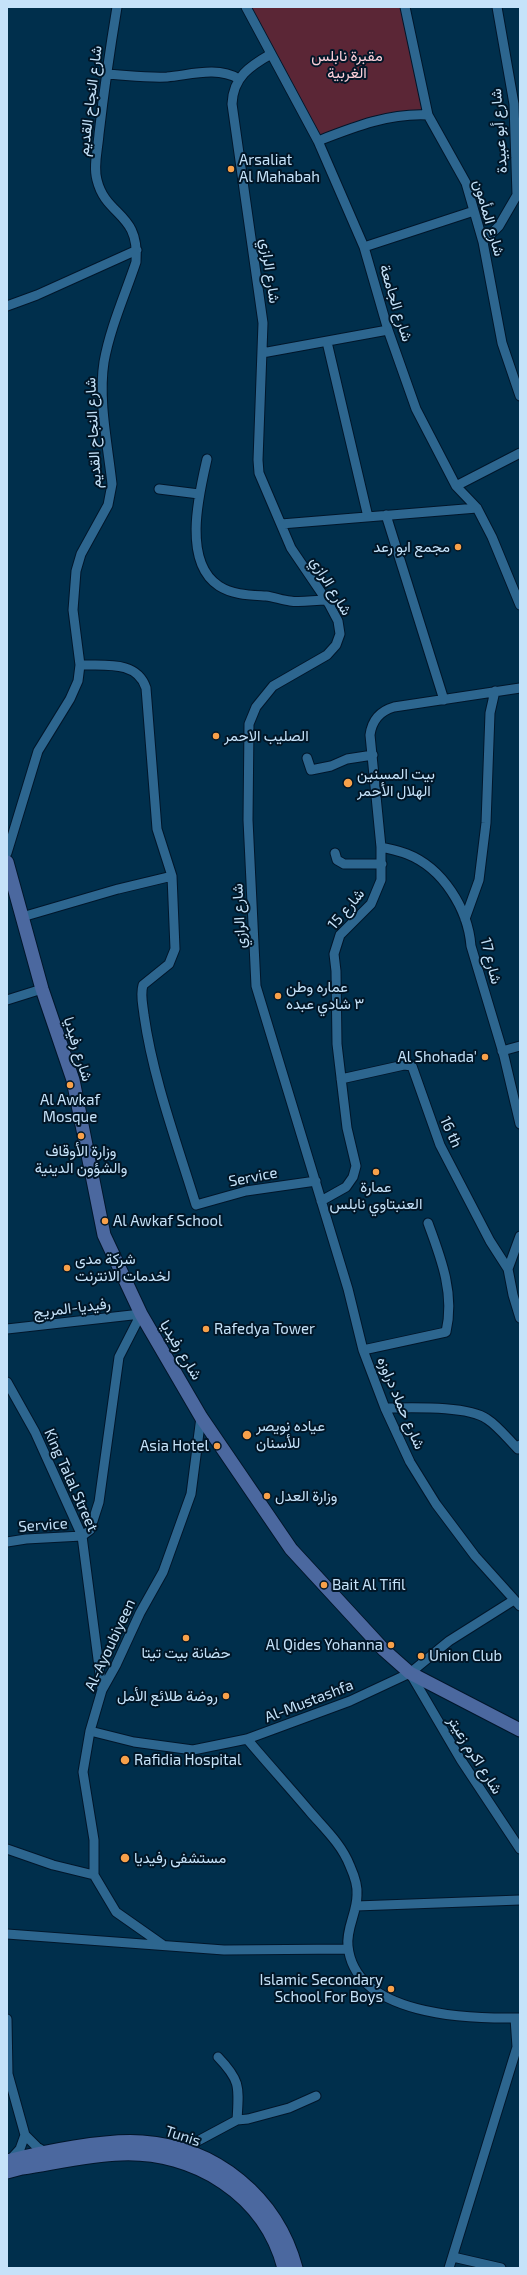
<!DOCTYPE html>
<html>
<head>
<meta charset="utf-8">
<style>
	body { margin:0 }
	#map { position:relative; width:527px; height:2275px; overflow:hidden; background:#002f4c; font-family:"Exo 2",sans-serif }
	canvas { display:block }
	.frame { position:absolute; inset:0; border:8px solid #c5e2f9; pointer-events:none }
</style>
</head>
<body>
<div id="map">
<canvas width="527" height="2275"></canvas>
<div class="frame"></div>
</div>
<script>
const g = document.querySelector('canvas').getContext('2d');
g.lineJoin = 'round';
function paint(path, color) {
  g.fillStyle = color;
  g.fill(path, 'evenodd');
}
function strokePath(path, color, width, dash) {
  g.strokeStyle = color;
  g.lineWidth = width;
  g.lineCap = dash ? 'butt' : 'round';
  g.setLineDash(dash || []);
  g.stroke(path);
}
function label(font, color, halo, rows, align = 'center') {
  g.font = font + ' "Exo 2",Vazirmatn,sans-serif';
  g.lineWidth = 4;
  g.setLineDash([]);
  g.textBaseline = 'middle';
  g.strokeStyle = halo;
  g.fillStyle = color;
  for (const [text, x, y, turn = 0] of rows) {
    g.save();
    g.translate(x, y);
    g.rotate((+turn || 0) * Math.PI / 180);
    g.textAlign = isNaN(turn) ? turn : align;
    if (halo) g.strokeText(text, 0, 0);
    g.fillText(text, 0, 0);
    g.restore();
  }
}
paint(new Path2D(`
	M249 7H401L422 111C386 110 353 123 321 137L261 32Z`), '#5b2636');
const minor = new Path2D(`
	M246 7 318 141 364 247 388 330 416 409 456 486 477 508 492 537 520 605
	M405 7 428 115 466 183 483 242 502 343 520 396
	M271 54C250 66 233 77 232 104L263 323 258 460 259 473 291 548 329 604 338 621 340 634 336 645 327 655 273 686 256 707 249 724 248 820 256 986 348 1289 363 1350 385 1408 410 1462 436 1504 475 1556 520 1606
	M105 74C126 75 146 78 167 77 190 75 217 66 239 79
	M318 141C354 127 389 113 428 115
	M483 242 499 226 517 195 514 104 497 7
	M364 247 474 211
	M7 306 37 295 137 250
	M327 342 368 517
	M262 353 388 330
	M207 459C199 494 182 562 219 586 233 595 250 595 266 596 274 597 282 600 290 601 301 603 314 600 326 600
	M456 486 520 453
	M159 489 199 494
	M386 515 444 700
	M281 524 477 508
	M80 665C104 666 137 660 146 688L157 829 172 876 175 949 169 964 143 985C140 995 143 1005 144 1015 153 1079 177 1143 196 1205L246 1191 316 1181
	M307 758 311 770 331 766 347 759 373 755
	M381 847C389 849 399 851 407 854 443 868 468 909 471 946L504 1056 520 1124
	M7 853 38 751 70 699 78 681 80 665 73 610 76 571 81 554 108 505 112 484C108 446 98 400 104 362 110 328 125 295 136 262 140 212 106 217 97 180 93 166 98 149 99 134 104 91 110 49 117 7
	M335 853 337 860 344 864H382
	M22 917 118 889 172 876
	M465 919 479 880 486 823 490 713 495 691
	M7 1000 42 989
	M502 1051 520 1046
	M341 1079 404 1065 412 1066 440 1145 490 1241 508 1269
	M321 1201 346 1187 353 1177 356 1166 347 1128 337 1044 336 971 334 954 340 935 371 904 381 880V847L370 735C372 720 380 711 394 707L520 688
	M520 1236 508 1269 513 1295 520 1318
	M7 1329 141 1314
	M363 1350 446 1332C455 1294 441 1258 428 1223
	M7 1382 35 1432 82 1536 102 1690
	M385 1408C409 1408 467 1405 487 1419 498 1426 508 1439 518 1449L520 1445
	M7 1542 26 1539 82 1536 90 1530 99 1502 119 1357 141 1314
	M410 1673 461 1760 520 1849
	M90 1731 134 1742 193 1750 247 1739 350 1701 410 1673 449 1641 514 1600
	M247 1739C268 1764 290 1788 311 1813 325 1829 342 1845 350 1866 354 1875 358 1886 357 1895 357 1913 346 1928 348 1946 355 2016 468 2019 520 2018
	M7 1849 53 1865 94 1875
	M94 1875V1840L83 1772 90 1731 102 1690 116 1665 140 1613 163 1572 191 1494 201 1417
	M94 1875 116 1912 163 1945
	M356 1906 520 1900
	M7 1934 224 1950 348 1949
	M7 2019 8 2074 25 2135 37 2147 47 2153
	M218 2057C241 2081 239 2087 237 2120
	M181 2150 237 2120 248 2119 289 2108 316 2096
	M10 2160 20 2149 25 2135
	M453 2257 501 2268
	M449 2268 517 2047 515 2018`);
const secondary = new Path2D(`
	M7 862 42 989 73 1080 104 1235 141 1314 201 1417 291 1549 384 1650 410 1673 520 1730
	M7 2161C43 2152 106 2139 142 2142 216 2147 277 2197 296 2268
	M7 2172 22 2168C55 2163 89 2155 121 2154 195 2151 265 2195 284 2268`);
strokePath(minor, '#00162a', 11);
strokePath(secondary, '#00162a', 15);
strokePath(minor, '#2d668f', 9);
strokePath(secondary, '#4b689f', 13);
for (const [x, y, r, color] of [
	[231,169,4,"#f8a14a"],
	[458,547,4,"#f8a14a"],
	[216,736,4,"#f8a14a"],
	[348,783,5,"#f8a14a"],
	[278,996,4,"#f8a14a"],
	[485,1057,4,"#f8a14a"],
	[70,1085,4,"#f8a14a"],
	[81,1136,4,"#f8a14a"],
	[376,1172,4,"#f8a14a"],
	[105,1221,4,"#f8a14a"],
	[67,1268,4,"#f8a14a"],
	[206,1329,4,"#f8a14a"],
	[247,1435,5,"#f8a14a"],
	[217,1446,4,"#f8a14a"],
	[267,1496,4,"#f8a14a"],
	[324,1585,4,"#f8a14a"],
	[186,1638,4,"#f8a14a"],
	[391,1645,4,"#f8a14a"],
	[421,1656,4,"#f8a14a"],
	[226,1696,4,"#f8a14a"],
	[125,1760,5,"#f8a14a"],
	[125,1858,5,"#f8a14a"],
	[391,1989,4,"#f8a14a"]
]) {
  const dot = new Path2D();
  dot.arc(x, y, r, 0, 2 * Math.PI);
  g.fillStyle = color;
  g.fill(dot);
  strokePath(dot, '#011627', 1.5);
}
label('15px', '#fccfd9', '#011627', [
	["مقبرة نابلس",347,56],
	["الغربية",347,73]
]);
label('15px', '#c5e2f9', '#011627', [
	["شارع النجاح القديم",90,101,-83],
	["شارع أبو عبيدة",499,131,-94],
	["شارع المأمون",489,218,74],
	["شارع الرازي",270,271,82],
	["شارع الجامعة",396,303,73],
	["شارع النجاح القديم",93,433,-93],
	["شارع الرازي",331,586,59],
	["شارع 15",346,909,-50],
	["شارع الرازي",239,916,-93],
	["شارع 17",491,961,76],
	["شارع رفيديا",78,1049,73],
	["16 th",451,1132,66],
	["Service",253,1177,-11],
	["رفيديا-المريج",72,1308,-7],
	["شارع رفيديا",181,1350,59],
	["شارع حماد دراوزه",401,1403,67],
	["King Talal Street",71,1480,66],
	["Service",43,1525,-4],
	["Al-Ayoubiyeen",110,1645,-65],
	["Al-Mustashfa",309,1701,-21],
	["شارع اكرم زعيتر",475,1755,58],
	["Tunis",183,2136,18]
]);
label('15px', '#c5e2f9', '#011627', [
	["Arsaliat",239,160],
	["Al Mahabah",239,177],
	["مجمع ابو رعد",450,547,"right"],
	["الصليب الاحمر",224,736],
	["بيت المسنين",357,774],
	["الهلال الأحمر",357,791],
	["عماره وطن",286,987],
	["٣ شادي عبده",286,1004],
	["Al Shohada'",477,1057,"right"],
	["Al Awkaf",70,1100,"center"],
	["Mosque",70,1117,"center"],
	["وزارة الأوقاف",81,1151,"center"],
	["والشؤون الدينية",81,1168,"center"],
	["عمارة",376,1187,"center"],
	["العنبتاوي نابلس",376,1204,"center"],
	["Al Awkaf School",113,1221],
	["شركة مدى",75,1259],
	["لخدمات الانترنت",75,1276],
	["Rafedya Tower",214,1329],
	["عياده نويصر",256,1426],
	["للأسنان",256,1443],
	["Asia Hotel",209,1446,"right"],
	["وزارة العدل",275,1496],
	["Bait Al Tifil",332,1585],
	["Al Qides Yohanna",383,1645,"right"],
	["حضانة بيت تيتا",186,1653,"center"],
	["Union Club",429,1656],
	["روضة طلائع الأمل",218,1696,"right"],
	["Rafidia Hospital",134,1760],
	["مستشفى رفيديا",134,1858],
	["Islamic Secondary",383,1980,"right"],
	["School For Boys",383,1997,"right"]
], 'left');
</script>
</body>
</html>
